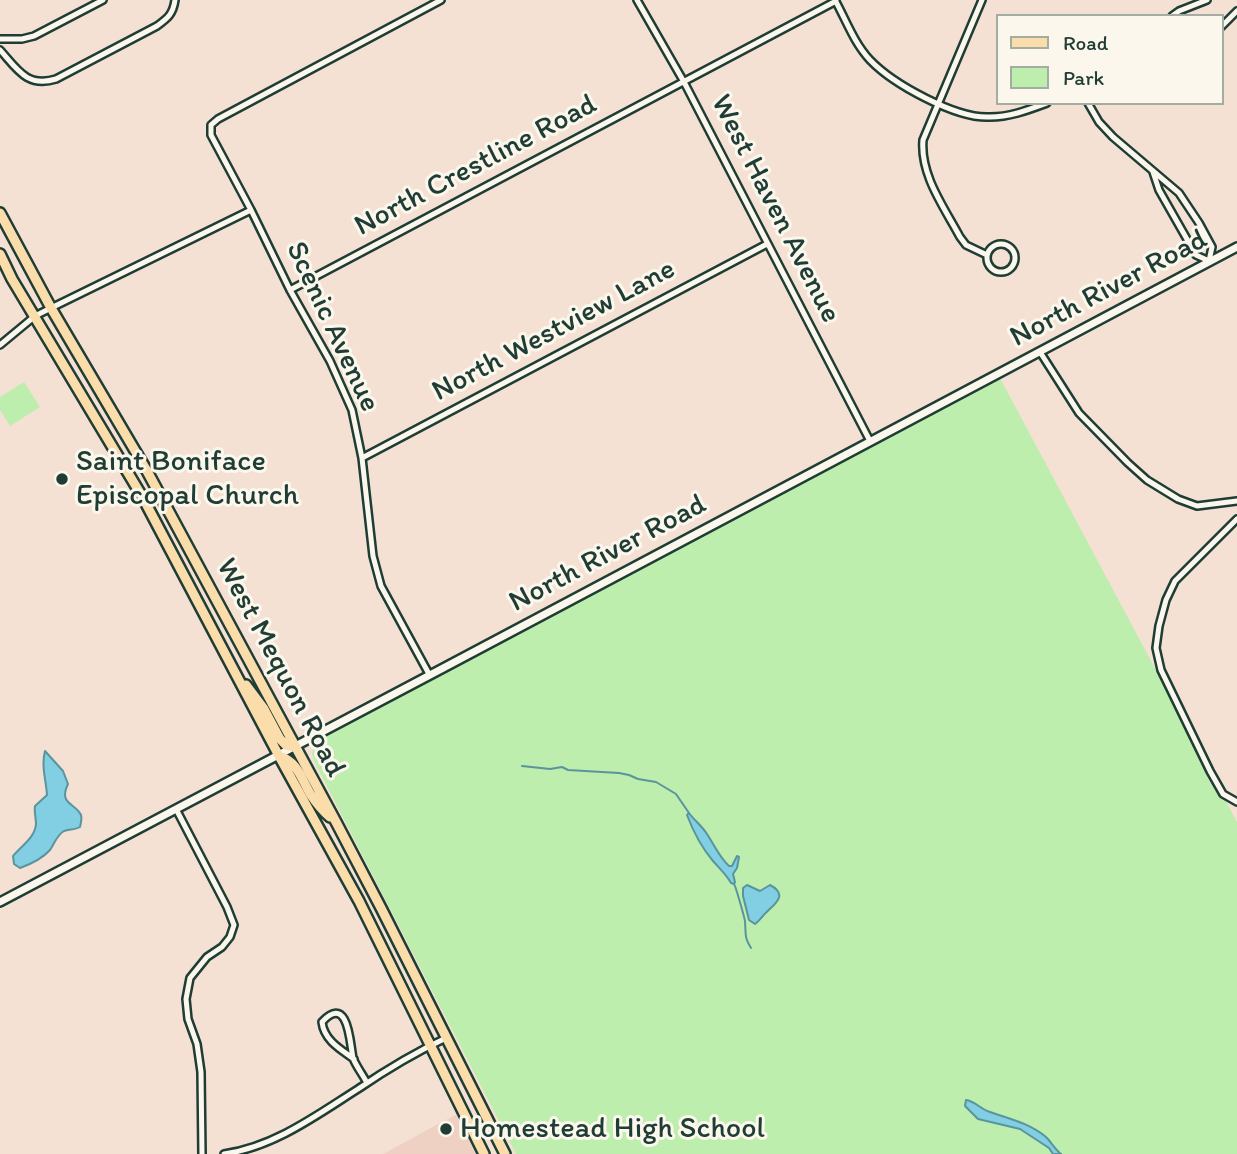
<!DOCTYPE html>
<html>
<head>
<meta charset="utf-8">
<style>
	body { margin:0 }
	#map { position:relative; width:1237px; height:1154px; overflow:hidden; background:#f4e1d4; font-family:Itim,sans-serif }
	canvas { display:block }
	.legend { position:absolute; left:996px; top:14px; width:228px; height:91px; box-sizing:border-box; background:#fbf7ec; border:2px solid #a3ada2; margin:0; padding:9px 12px; list-style:none; font-size:21px; color:#1f3d34 }
	.legend li { display:flex; align-items:center; gap:14px; height:35px }
	.legend b { width:35px; border:2px solid #a3ada2 }
</style>
</head>
<body>
<div id="map">
<canvas width="1237" height="1154"></canvas>
<ul class="legend">
<li><b style="height:9px;background:#fbddab"></b>Road</li>
<li><b style="height:19px;background:#bdeeae"></b>Park</li>
</ul>
</div>
<script>
const g = document.querySelector('canvas').getContext('2d');
g.lineJoin = 'round';
function paint(path, color) {
  g.fillStyle = color;
  g.fill(path, 'evenodd');
}
function strokePath(path, color, width, dash) {
  g.strokeStyle = color;
  g.lineWidth = width;
  g.lineCap = dash ? 'butt' : 'round';
  g.setLineDash(dash || []);
  g.stroke(path);
}
function label(font, color, halo, rows, align = 'center') {
  g.font = font + ' Itim,sans-serif';
  g.lineWidth = 6;
  g.setLineDash([]);
  g.textBaseline = 'middle';
  g.strokeStyle = halo;
  g.fillStyle = color;
  for (const [text, x, y, turn = 0] of rows) {
    g.save();
    g.translate(x, y);
    g.rotate((+turn || 0) * Math.PI / 180);
    g.textAlign = isNaN(turn) ? turn : align;
    if (halo) g.strokeText(text, 0, 0);
    g.fillText(text, 0, 0);
    g.restore();
  }
}
paint(new Path2D(`
	M456 1115 476 1154H383L440 1123Z`), '#efd1c3');
paint(new Path2D(`
	M1000 378 1237 822V1154H516L315 763 312 755 313 745 328 735 379 707Z
	M24 382 40 407 10 426 0 410V397Z`), '#bdeeae');
const water = new Path2D(`
	M45 751 63 771 68 784C58 805 76 803 81 815 82 818 81 823 80 827 75 830 69 829 64 831 57 835 54 844 50 850 42 859 31 864 20 868L14 864 13 856C21 846 35 838 36 824 36 818 34 813 35 806L47 795C46 780 41 766 45 751Z
	M689 813C694 820 702 826 707 834 715 846 719 857 729 866H732L737 856 739 857 737 868 733 874 735 882 734 884 731 883C726 874 719 868 713 861 702 848 693 831 687 815Z
	M747 885 760 891 770 885C791 896 771 906 763 916 760 919 758 922 755 924L749 920 743 896V888Z
	M966 1100C975 1101 980 1109 990 1112 1010 1119 1029 1123 1046 1137 1051 1142 1055 1149 1061 1154H1053L1049 1148 1020 1129 978 1119 965 1106Z`);
paint(water, '#82cee2');
strokePath(water, '#5a949c', 2);
strokePath(new Path2D(`
	M522 766 550 769 562 767 568 770 619 773 629 775 638 779 656 782 676 794 689 813
	M734 884C736 887 744 916 745 921 746 934 744 937 751 948`), '#5a949c', 2);
const minor = new Path2D(`
	M637 0 684 82 870 441
	M835 0C846 20 854 43 870 60 893 84 956 119 990 117 1010 117 1028 110 1047 103
	M982 0 923 140C920 175 944 207 960 237L966 245 987 255
	M1172 16 1179 11 1207 0
	M1221 27 1237 11
	M0 39H22L34 36 103 0
	M0 50C17 69 27 88 56 79L157 26C168 18 173 14 175 0
	M1088 103 1099 122 1113 137 1179 193 1199 223 1212 247 1209 261 1196 255 1159 190 1153 172
	M987 258a14 14 0 1 1 28 0a14 14 0 1 1-28 0Z
	M290 290 836 1
	M0 345 35 316 51 308 251 210
	M1040 352 1079 413 1128 463 1147 480 1178 499 1197 506 1237 501
	M362 458 767 244
	M1237 519 1175 581 1166 600 1159 626 1156 648 1161 670 1210 771 1223 794 1237 802
	M429 674 381 586 373 556 362 458 352 410 330 361 290 290 251 210 211 135V125L218 119 441 0
	M176 809 227 907 234 925 230 937 222 947 207 957 190 978 186 999 188 1019 197 1044 201 1072 202 1154
	M354 1059C340 1049 324 1040 322 1022 349 993 350 1045 353 1058 356 1066 363 1075 367 1083
	M224 1154C274 1147 317 1115 358 1089 386 1070 416 1052 446 1038`);
const tertiary = new Path2D(`
	M0 902C413 685 825 465 1237 247`);
const primary = new Path2D(`
	M0 213 51 308 147 471 336 822 381 908 505 1154
	M0 254 12 279 143 498 279 756 359 901 484 1154
	M246 685 264 709 280 739 286 745 295 747
	M279 756C298 761 302 781 311 795 317 804 323 811 330 817`);
strokePath(minor, '#1f3d34', 10);
strokePath(tertiary, '#1f3d34', 12);
strokePath(primary, '#1f3d34', 14);
strokePath(minor, '#fbf7ec', 5);
strokePath(tertiary, '#fbf7ec', 7);
strokePath(primary, '#fbddab', 9);
for (const [x, y, r, color] of [
	[62,479,7,"#1f3d34"],
	[446,1129,7,"#1f3d34"]
]) {
  const dot = new Path2D();
  dot.arc(x, y, r, 0, 2 * Math.PI);
  g.fillStyle = color;
  g.fill(dot);
  strokePath(dot, '#fbf7ec', 2.5);
}
label('30px', '#1f3d34', '#fbf7ec', [
	["North Crestline Road",476,166,-28],
	["West Haven Avenue",775,209,63],
	["North River Road",1109,289,-28],
	["Scenic Avenue",332,327,65],
	["North Westview Lane",554,331,-28],
	["North River Road",608,554,-28],
	["West Mequon Road",280,668,62]
]);
label('30px', '#1f3d34', '#fbf7ec', [
	["Saint Boniface",76,462],
	["Episcopal Church",76,496],
	["Homestead High School",460,1129]
], 'left');
</script>
</body>
</html>
